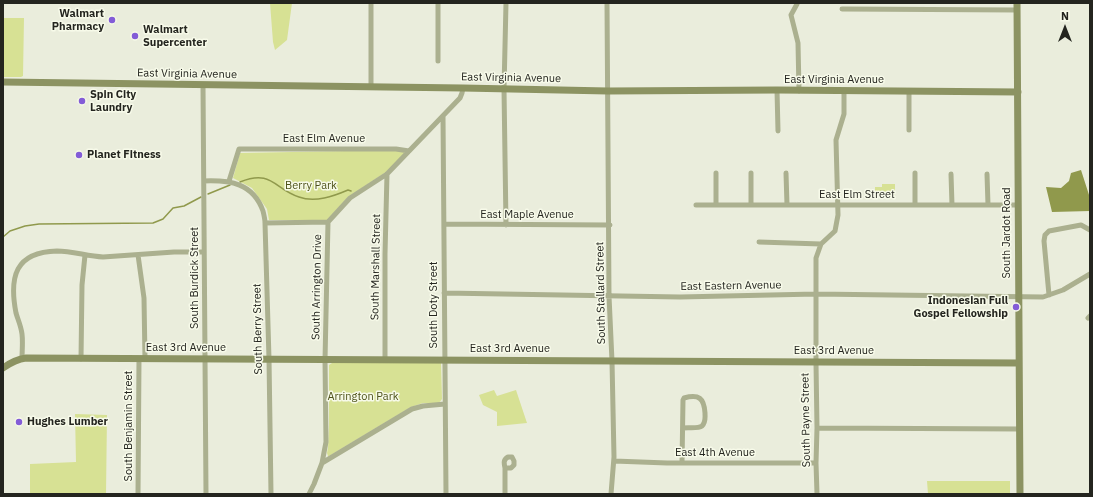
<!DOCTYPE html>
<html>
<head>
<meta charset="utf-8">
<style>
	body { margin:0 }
	#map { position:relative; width:1093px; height:497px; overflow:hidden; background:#eaeddc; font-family:"IBM Plex Sans",sans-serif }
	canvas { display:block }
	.frame { position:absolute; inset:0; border:4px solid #24251f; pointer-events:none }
	.north { position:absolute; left:1045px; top:8px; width:40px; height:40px; -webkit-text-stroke:3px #f7fae9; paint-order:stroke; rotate:0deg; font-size:11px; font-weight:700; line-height:16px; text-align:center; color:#24251f }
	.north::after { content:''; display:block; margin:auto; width:14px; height:18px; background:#24251f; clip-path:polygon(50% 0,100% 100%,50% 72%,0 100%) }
</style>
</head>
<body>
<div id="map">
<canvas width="1093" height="497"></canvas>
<div class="frame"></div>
<div class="north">N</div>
</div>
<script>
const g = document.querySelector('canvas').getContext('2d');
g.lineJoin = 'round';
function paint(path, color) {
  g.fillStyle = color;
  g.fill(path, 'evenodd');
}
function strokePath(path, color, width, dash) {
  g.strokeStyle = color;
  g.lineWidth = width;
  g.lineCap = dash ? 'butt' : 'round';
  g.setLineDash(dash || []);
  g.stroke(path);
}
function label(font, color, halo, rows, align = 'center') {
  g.font = font + ' "IBM Plex Sans",sans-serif';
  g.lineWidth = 3;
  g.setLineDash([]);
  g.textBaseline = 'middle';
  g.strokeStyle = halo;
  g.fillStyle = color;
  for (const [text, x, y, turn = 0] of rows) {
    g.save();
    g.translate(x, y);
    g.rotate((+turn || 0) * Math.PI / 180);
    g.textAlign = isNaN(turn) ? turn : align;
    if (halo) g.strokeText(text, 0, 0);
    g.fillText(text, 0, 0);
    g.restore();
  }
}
paint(new Path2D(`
	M270 3H292L287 40 275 50 273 42Z
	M3 18H24L23 76 21 77H3Z
	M397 150 407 153 386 172 348 197 327 220H269L267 209 252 188 233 178 240 153Z
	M882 184H895V195H882V192H875V187H882Z
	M332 363H441L442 399 439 403H423L411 407 329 456H328L327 453 328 448 329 425V365Z
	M494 390 497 396 516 390 527 423 497 426V412L483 405 479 395Z
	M75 414 107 415 106 494H30V464L76 462Z
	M927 481H1010V494H928Z`), '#d7e194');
paint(new Path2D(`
	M1081 170 1090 198V211L1052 212 1046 187 1061 188 1069 181 1071 173Z`), '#90994c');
strokePath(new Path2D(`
	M240 182C272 169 274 189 299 197 315 203 334 196 348 190L351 191
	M208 194 230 185
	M3 237 10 231 25 226 39 224 153 223 163 219 173 208 184 206 201 197`), '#90994c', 1.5);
strokePath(new Path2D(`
	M371 3V87
	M438 3V61
	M607 3 609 296 612 361 614 457 611 494
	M797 4 791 15 798 43 799 91
	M842 9 1017 10
	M203 85 206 494
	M777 90 778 131
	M909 91V130
	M443 116 446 494
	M786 173 787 205
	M951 174 952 205
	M987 174 988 205
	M204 181C230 180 253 183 263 211 264 215 265 219 265 223L269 359 271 494
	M229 181 239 149H396L409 151
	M696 205H1018
	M716 205V173
	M751 205V173
	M915 205V173
	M265 223 328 222
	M444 224 610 225
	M506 225 504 89 506 3
	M759 242 821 244
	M138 255 144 298 145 359
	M444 293 680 297 816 294 1043 297 1063 290 1090 274
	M1049 295 1044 241 1045 235 1049 231 1081 225 1090 230
	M1088 318 1090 316
	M22 359C22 351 23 342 22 334 21 326 18 320 16 313 9 277 15 252 57 251 72 251 87 256 103 257L174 252H204
	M81 359 82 285 85 255
	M385 360V254L387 174
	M817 428 1020 429
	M508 457H512L514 461V465L511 468H505C504 463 503 460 508 457Z
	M614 461 667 463H816
	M322 463 412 409 423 406 445 404
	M682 463 683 400 684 398C699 394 704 398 705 413 705 418 706 422 702 426 698 429 688 427 683 428
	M138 494 139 359
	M309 494 314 484 322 463 326 442 325 360 328 222 350 198 387 174 460 98 462 93 463 88
	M505 494V468
	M817 494 816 463 817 428 816 363V258L821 244 835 231 838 215 836 140 844 114V91`), '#abb08f', 5);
strokePath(new Path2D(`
	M1017 3 1020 494
	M3 82 463 88 608 91 777 90 1018 92
	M3 368C10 363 18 359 26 358L1019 363`), '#8c9362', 7);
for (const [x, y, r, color] of [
	[112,20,4,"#835cd7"],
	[135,36,4,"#835cd7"],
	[82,101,4,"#835cd7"],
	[79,155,4,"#835cd7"],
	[1016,307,4,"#835cd7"],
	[19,422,4,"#835cd7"]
]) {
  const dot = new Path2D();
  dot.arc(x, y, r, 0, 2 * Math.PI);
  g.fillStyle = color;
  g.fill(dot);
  strokePath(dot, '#f7fae9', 1.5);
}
label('bold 11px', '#24251f', '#f7fae9', [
	["Walmart",104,14,"right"],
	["Pharmacy",104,27,"right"],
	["Walmart",143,30],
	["Supercenter",143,43],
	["Spin City",90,95],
	["Laundry",90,108],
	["Planet Fitness",87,155],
	["Indonesian Full",1008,301,"right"],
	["Gospel Fellowship",1008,314,"right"],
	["Hughes Lumber",27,422]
], 'left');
label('11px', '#24251f', '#f7fae9', [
	["East Virginia Avenue",187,74,1],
	["East Virginia Avenue",511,78,1],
	["East Virginia Avenue",834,80],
	["East Elm Avenue",324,139],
	["East Elm Street",857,195],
	["East Maple Avenue",527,215],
	["South Jardot Road",1007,233,-90],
	["South Marshall Street",376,267,-89],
	["South Burdick Street",195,278,-90],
	["East Eastern Avenue",731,286,-1],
	["South Arrington Drive",317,287,-89],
	["South Stallard Street",601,293,-91],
	["South Doty Street",434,305,-90],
	["South Berry Street",258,329,-91],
	["East 3rd Avenue",186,348],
	["East 3rd Avenue",510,349],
	["East 3rd Avenue",834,351],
	["South Payne Street",806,420,-91],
	["South Benjamin Street",129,426,-90],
	["East 4th Avenue",715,453]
]);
label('11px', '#4c5118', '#f7fae9', [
	["Berry Park",311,186],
	["Arrington Park",363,397]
]);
</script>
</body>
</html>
